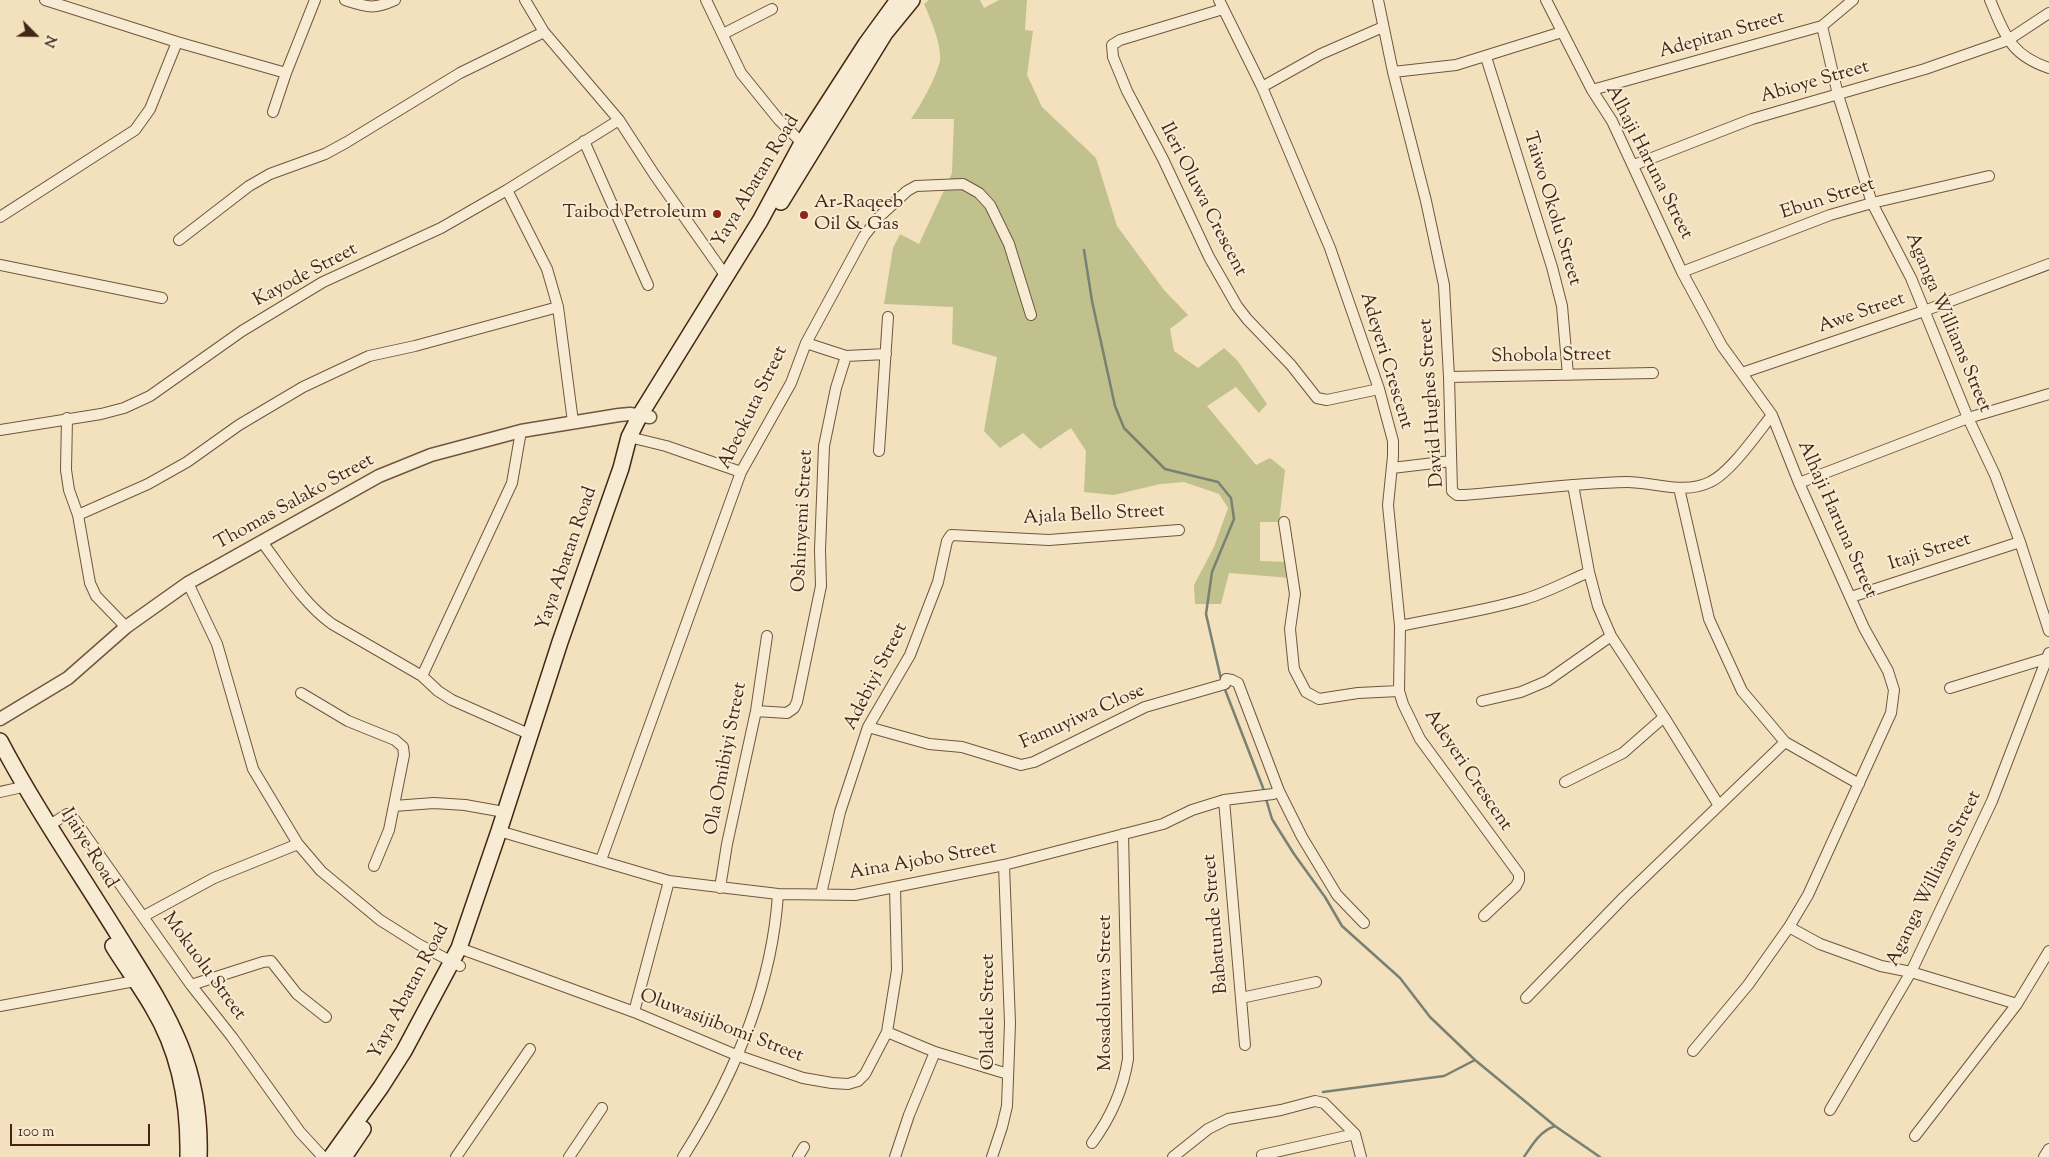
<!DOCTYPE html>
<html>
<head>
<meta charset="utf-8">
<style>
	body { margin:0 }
	#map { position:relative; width:2049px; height:1157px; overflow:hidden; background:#f2e1bc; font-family:"Sorts Mill Goudy",serif }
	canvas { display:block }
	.north { position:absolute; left:10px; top:10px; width:50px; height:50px; -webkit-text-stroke:4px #f7ecd3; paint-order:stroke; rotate:113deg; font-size:14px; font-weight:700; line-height:20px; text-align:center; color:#452616 }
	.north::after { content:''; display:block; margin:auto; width:18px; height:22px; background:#452616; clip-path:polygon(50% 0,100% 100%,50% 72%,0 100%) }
	.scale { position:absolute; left:10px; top:1124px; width:140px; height:22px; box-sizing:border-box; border:2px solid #452616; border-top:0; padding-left:6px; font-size:15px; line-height:18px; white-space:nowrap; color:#452616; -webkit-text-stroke:4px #f7ecd3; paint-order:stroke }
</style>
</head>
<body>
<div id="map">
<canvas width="2049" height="1157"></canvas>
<div class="north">N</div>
<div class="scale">100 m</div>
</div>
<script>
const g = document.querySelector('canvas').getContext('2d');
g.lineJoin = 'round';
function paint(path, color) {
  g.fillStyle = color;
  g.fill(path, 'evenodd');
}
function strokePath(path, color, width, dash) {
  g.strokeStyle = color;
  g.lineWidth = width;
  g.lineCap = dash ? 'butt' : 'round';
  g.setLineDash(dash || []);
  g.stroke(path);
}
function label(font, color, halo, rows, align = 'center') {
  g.font = font + ' "Sorts Mill Goudy",serif';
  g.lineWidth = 4;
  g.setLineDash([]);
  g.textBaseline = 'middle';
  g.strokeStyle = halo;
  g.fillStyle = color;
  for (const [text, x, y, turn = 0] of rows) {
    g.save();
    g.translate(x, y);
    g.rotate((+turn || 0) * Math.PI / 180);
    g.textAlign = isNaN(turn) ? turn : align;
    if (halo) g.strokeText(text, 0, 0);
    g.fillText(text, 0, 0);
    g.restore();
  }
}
paint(new Path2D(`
	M929 0H980L984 8 999 0H1027L1025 30 1033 31 1027 75 1042 107 1096 158 1117 226 1164 290 1188 315 1170 329 1174 351 1198 368 1224 348 1237 360 1267 404 1259 413 1236 387 1207 406 1256 465 1270 458 1285 470 1279 522H1260V561L1291 562V578L1229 573 1221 604H1195L1194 585 1214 547 1228 508 1219 494 1184 482 1160 484 1114 495 1084 492 1086 451 1071 428 1040 449 1023 433 1000 448 984 431 997 357 952 344 953 307 884 304 893 248 900 234 919 244 952 173 954 119H911C920 107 938 74 940 60 942 46 930 17 924 4Z`), '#c0c18d');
strokePath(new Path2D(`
	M1084 250 1092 301 1115 406 1124 428 1165 469 1218 482 1231 498 1234 519 1212 572 1206 614 1221 679
	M1224 687 1265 793
	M1266 799 1272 819 1294 854 1325 897 1342 926 1400 978 1430 1017 1475 1060 1555 1126 1600 1157
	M1323 1092 1444 1076 1475 1060
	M1524 1157C1532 1145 1540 1131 1555 1126`), '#798174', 2.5);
const minor = new Path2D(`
	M45 0 177 42 286 73
	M345 0C367 7 373 10 395 0
	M525 0 544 32 619 120 654 174 725 275
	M706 0 741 73 779 120 802 143
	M1219 0 1262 87 1330 248 1379 389 1393 441V456L1388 505 1400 626 1399 691 1403 704 1420 739 1519 874V880L1516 886 1484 916
	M1378 0 1393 72 1426 201 1444 285 1449 377 1452 491 1457 495H1464C1518 491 1573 483 1627 482 1654 482 1684 495 1710 482 1730 473 1757 434 1772 415
	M1546 0 1592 90 1612 121 1682 272 1722 346 1772 415 1799 483 1864 628 1888 671 1894 690 1891 713 1808 895 1789 927 1748 985 1693 1051
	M1990 0C2005 35 2010 55 2049 68
	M1223 9 1120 40 1112 45 1113 57 1127 91 1163 159 1209 257 1237 306 1247 319 1291 365 1317 398 1327 400 1379 389
	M1822 26 1838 95 1872 203 1911 278 1968 418 1995 475 2020 542 2049 631
	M723 34 772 9
	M1486 57 1552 267 1562 306 1568 375
	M1393 72 1456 65 1562 32
	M1262 87 1321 54 1383 27
	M1592 90 1822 26 1853 0
	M273 112 286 73 315 0
	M584 141 648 285
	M1634 165 1752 119 1925 69 2008 40 2049 13
	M507 190 547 269 558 307 573 422
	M0 217 135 130 150 109 177 42
	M179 240 249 186 270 174 325 154 347 142 460 73 544 32
	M0 265 162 298
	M1682 272 1830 215 1872 203 1989 176
	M806 343 846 356 886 354
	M1742 373 1924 311 2049 264
	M1449 377 1653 373
	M67 418 66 470 69 490 78 515 90 583 96 596 126 627
	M0 430 101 414 124 408 150 396 242 331 323 282 441 228 507 190 619 120
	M629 437 666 446 741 472
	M879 451 888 317
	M1392 468 1451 461
	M1799 483 1968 418 2049 394
	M1679 488 1709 619 1742 691 1785 742 1859 784
	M78 515 148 484 187 462 239 425 303 387 369 356 415 346 558 307
	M1284 522 1295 594 1290 629 1294 669 1306 692 1319 699 1358 693 1399 691
	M262 542C284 571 303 603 332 624L422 676 512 483 521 431
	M1589 572 1598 606 1611 636 1664 717 1718 804
	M188 583 217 644 253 769 298 844 321 871 380 920 418 944 460 966
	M1851 597 2020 542
	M1400 626C1442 617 1484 611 1525 599 1548 592 1568 581 1589 572L1573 485
	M422 676 438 691 452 700 529 734
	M1950 688 2048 658
	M301 693 348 721 395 740 403 747 404 755 389 830 374 866
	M1482 701 1521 692 1547 681 1611 636
	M756 711 787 713 794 708 797 702 821 586 820 550 824 446 836 388 846 356
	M868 727 929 744 962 747 1021 765 1034 762 1145 707 1225 684 1226 679 1232 680 1238 683 1279 791 1302 837 1337 895 1364 923
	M1565 782 1623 753 1664 717
	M0 792 18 788 24 784
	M1224 800 1245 1045
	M394 806 434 803 465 805 504 812
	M50 825 67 814 72 816 191 985 232 1037 300 1132 323 1157
	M499 831 669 881 778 894 855 895 1004 865 1163 824 1192 810 1224 800 1273 794 1279 791
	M601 860 741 472 791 383 806 343 864 236 880 216 907 191 916 186 963 184 979 193 990 205 1009 244 1031 315
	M720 888 727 844 756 711 767 636
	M821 894 840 812 868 727 910 655 938 582 947 541 951 535 1049 540 1179 530
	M144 916 214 878 298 844
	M1789 927 1820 944 1881 966 1911 972 2017 1004
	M459 948 634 1012 736 1055 803 1078 832 1083 848 1084 858 1081 865 1074 887 1032 897 970 895 887
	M191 985 263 962 271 961 297 994 326 1017
	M1241 998 1316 982
	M1526 998 1624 897 1785 742
	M0 1006 135 981 140 978
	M634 1012 669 881
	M887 1032 935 1052 1008 1074
	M1830 1110 1911 972 1992 801 2049 653
	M1915 1136 2017 1004 2049 951
	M1092 1143C1111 1117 1123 1091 1128 1059L1123 834
	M1262 1155 1355 1134
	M456 1157 530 1049
	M569 1157 602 1108
	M683 1157C733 1078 772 988 778 894
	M798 1157 804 1147
	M895 1157 909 1115 935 1052
	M992 1157 1002 1127 1007 1106 1010 1023 1004 865
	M1173 1157 1208 1129 1228 1119 1281 1110 1315 1101 1324 1103 1355 1134 1361 1157
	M2044 1157 2049 1149`);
const tertiary = new Path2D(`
	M0 719 68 678 126 627 188 583 379 476 431 455 521 431 619 415 630 414 650 417`);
const secondary = new Path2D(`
	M781 202 885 33 912 0
	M0 741C34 806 78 870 117 933 165 1010 202 1061 199 1157
	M113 946C126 967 141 987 153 1008 180 1053 189 1106 188 1157
	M331 1157 381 1087 404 1051 459 948 499 831 560 642 621 468 629 437 640 415 760 221 802 143 866 44 898 0
	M344 1157 363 1129`);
strokePath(minor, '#705540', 12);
strokePath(tertiary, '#705540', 15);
strokePath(secondary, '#452616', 18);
strokePath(minor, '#f7ecd3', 10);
strokePath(tertiary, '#f7ecd3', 12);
strokePath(secondary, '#f7ecd3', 15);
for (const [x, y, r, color] of [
	[717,214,5,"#8f2418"],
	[804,215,5,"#8f2418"]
]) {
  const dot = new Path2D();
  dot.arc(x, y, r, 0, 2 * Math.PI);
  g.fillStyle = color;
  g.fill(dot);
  strokePath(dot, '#f7ecd3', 2);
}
label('19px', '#452616', '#f7ecd3', [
	["Adepitan Street",1722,36,-16],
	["Abioye Street",1815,83,-16],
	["Alhaji Haruna Street",1648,163,63],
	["Yaya Abatan Road",757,182,-59],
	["Ileri Oluwa Crescent",1202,200,63],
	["Ebun Street",1828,200,-18],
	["Taiwo Okolu Street",1551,209,73],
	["Kayode Street",306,276,-28],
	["Awe Street",1862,314,-19],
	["Aganga Williams Street",1947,323,67],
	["Shobola Street",1551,357,-1],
	["Adeyeri Crescent",1385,361,73],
	["David Hughes Street",1433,403,-94],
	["Abeokuta Street",754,408,-64],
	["Thomas Salako Street",295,503,-29],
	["Ajala Bello Street",1094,516,-3],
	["Alhaji Haruna Street",1836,520,66],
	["Oshinyemi Street",804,521,-87],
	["Itaji Street",1930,553,-18],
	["Yaya Abatan Road",568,559,-71],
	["Adebiyi Street",877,677,-63],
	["Famuyiwa Close",1083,718,-24],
	["Ola Omibiyi Street",727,759,-79],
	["Adeyeri Crescent",1467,771,56],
	["Ijaiye Road",88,849,58],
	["Aina Ajobo Street",923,862,-10],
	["Aganga Williams Street",1935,879,-64],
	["Babatunde Street",1217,924,-95],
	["Mokuolu Street",203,967,54],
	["Yaya Abatan Road",410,992,-62],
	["Mosadoluwa Street",1107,993,-90],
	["Oladele Street",990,1012,-90],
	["Oluwasijibomi Street",721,1027,21]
]);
label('19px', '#452616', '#f7ecd3', [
	["Ar-Raqeeb",814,204],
	["Oil & Gas",814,226],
	["Taibod Petroleum",707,214,"right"]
], 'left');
</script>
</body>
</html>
